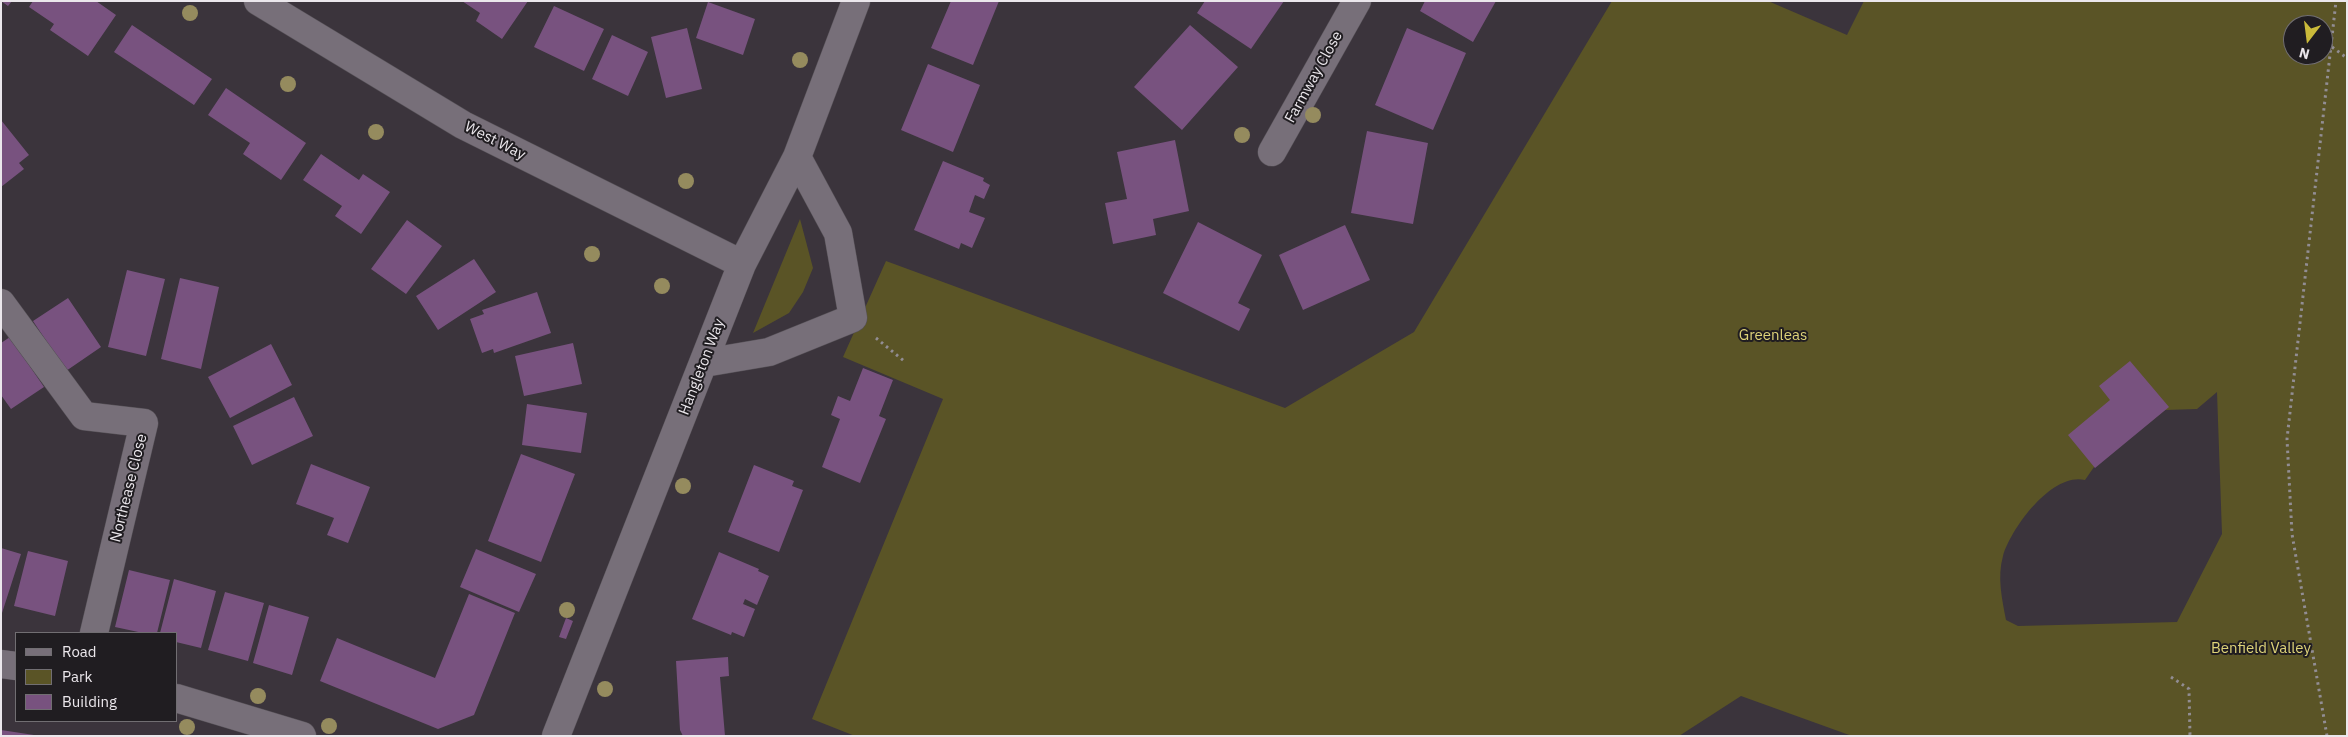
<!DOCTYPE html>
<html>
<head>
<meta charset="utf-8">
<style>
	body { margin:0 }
	#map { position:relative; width:2348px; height:737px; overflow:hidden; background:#3b343c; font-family:"IBM Plex Sans",sans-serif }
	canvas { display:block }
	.frame { position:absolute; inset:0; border:2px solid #ebe7ec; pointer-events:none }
	.legend { position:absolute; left:15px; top:632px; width:162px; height:90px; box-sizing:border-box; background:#201d21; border:1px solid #716e72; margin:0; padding:6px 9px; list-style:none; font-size:15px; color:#ebe7ec }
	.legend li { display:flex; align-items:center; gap:10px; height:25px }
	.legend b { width:25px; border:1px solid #716e72 }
	.north { position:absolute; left:2283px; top:15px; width:50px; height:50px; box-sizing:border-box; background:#201d21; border:1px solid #716e72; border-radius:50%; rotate:195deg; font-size:14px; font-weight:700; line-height:20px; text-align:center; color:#ebe7ec }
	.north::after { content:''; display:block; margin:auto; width:18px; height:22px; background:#caba3a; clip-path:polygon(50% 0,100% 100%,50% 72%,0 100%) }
</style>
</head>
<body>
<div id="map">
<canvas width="2348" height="737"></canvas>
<div class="frame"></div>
<ul class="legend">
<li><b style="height:6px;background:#776f79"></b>Road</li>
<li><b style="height:14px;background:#5a5426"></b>Park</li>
<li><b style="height:14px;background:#78527f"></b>Building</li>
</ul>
<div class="north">N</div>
</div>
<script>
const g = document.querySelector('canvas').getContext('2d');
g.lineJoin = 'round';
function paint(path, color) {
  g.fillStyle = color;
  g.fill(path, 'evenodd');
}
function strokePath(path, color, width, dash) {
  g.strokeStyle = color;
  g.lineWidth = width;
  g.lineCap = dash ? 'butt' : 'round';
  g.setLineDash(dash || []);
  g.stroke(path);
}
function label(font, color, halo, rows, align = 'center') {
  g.font = font + ' "IBM Plex Sans",sans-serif';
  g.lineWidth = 4;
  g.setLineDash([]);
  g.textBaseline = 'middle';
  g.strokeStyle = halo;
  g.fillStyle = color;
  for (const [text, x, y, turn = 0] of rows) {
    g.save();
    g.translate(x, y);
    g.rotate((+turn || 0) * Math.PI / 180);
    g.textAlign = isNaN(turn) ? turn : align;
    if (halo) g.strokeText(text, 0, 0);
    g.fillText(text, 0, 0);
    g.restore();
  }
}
paint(new Path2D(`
	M1612 1H1768L1847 35 1864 1H2347V736H1852L1741 696 1679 736H855L812 719 943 399 843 357 886 261 1285 408 1414 332ZM2293 25H2323V55H2293ZM2217 392 2222 534 2177 622 2018 626 2006 620C2002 599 1997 577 2003 556 2011 528 2052 472 2085 480L2094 467 2165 410 2197 409Z
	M800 219 813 268 803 292 789 313 753 333Z`), '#5a5426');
paint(new Path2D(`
	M1 1H12L8 6Z
	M33 1H96L116 15 88 56 50 30 54 24 29 7Z
	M462 1H528L502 39 476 21 480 13Z
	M951 1H999L973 65 931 48Z
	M1205 1H1284L1251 49 1197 13Z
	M1425 1H1496L1473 42 1420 11Z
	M708 2 755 19 743 55 696 38Z
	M554 6 604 29 584 71 534 47Z
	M132 25 212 79 194 105 114 52Z
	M1190 25 1238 67 1182 130 1134 87Z
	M687 28 702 89 666 98 651 37Z
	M1407 28 1466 53 1433 130 1375 105Z
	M612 35 648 52 628 96 592 79Z
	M928 64 980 85 953 152 901 130Z
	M226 88 306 143 281 180 243 154 250 143 208 115Z
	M1 120 29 155 19 163 24 169 1 187Z
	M1367 131 1428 143 1413 224 1351 213Z
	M1175 140 1189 211 1153 219 1156 235 1113 244 1105 203 1127 199 1117 152Z
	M321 154 359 180 363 174 390 192 361 234 335 216 342 206 303 180Z
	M943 161 984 178 983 181 990 185 984 199 975 195 969 212 985 218 972 248 961 243 959 249 914 230Z
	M407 220 442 246 406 294 371 269Z
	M1198 222 1262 255 1238 303 1250 309 1239 331 1163 293Z
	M1345 225 1370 280 1303 310 1279 255Z
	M474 259 496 292 438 330 416 296Z
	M127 270 165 279 146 356 108 347Z
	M180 278 219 287 201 369 161 359Z
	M537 292 551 333 494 353 493 349 482 353 470 319 484 314 482 310Z
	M68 298 101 347 66 371 33 321Z
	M10 337 44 387 11 409 1 395V343Z
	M573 343 582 384 524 396 515 356Z
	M271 344 292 385 230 418 208 377Z
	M2130 361 2169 407 2095 468 2068 435 2110 400 2099 386Z
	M863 368 893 380 879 416 886 419 860 483 822 467 840 419 831 415 838 396 850 401Z
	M294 397 313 436 252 465 233 426Z
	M527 404 587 413 581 453 522 445Z
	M521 454 575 474 541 562 488 541Z
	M311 464 370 487 348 543 327 535 334 518 296 504Z
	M754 465 794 481 792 486 803 490 779 552 728 532Z
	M1 548 21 554 2 613H1Z
	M476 549 536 574 519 612 460 587Z
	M28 551 68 561 55 616 14 606Z
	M719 552 759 569 758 571 769 576 757 605 745 599 743 604 755 609 744 637 732 632 731 635 692 619Z
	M129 570 170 580 157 633H143L115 627Z
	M174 579 216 591 201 648 176 642V633H160Z
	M225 592 264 603 248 661 208 650Z
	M469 594 515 613 474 715 438 729 320 681 337 638 435 678Z
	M269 605 309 617 292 675 253 663Z
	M566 618 573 621 566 639 559 637Z
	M728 657 729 676 720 677 725 736H683L680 730 676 661Z
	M1 730 34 735V736H1Z`), '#78527f');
const minor = new Path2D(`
	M258 1 463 125 742 264
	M1272 152 1357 1
	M1 303 84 416 144 423 94 633
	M704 363 769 352 853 318 838 233 797 157
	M1 664 16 666
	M176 698 302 736
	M556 736 742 264 797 157 856 1`);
strokePath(minor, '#565157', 29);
strokePath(new Path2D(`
	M2332 47 2347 58
	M876 338 904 361
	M2171 677 2189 689 2190 736
	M2327 736 2292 534 2287 439 2336 1`), '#928d93', 3, [2.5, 4]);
strokePath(minor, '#776f79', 28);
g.fillStyle = '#958b5e';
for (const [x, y] of [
	[190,13],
	[800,60],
	[288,84],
	[1313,115],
	[376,132],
	[1242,135],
	[686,181],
	[592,254],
	[662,286],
	[683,486],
	[567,610],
	[605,689],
	[258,696],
	[329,726],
	[187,727]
]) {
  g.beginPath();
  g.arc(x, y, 8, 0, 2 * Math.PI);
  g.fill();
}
label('15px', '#ebe7ec', '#201d21', [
	["Farmway Close",1314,77,-61],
	["West Way",495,141,27],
	["Hangleton Way",702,367,-69],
	["Northease Close",129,488,-76]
]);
label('15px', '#ded379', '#201d21', [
	["Greenleas",1773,336],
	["Benfield Valley",2261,649]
]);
</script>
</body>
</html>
